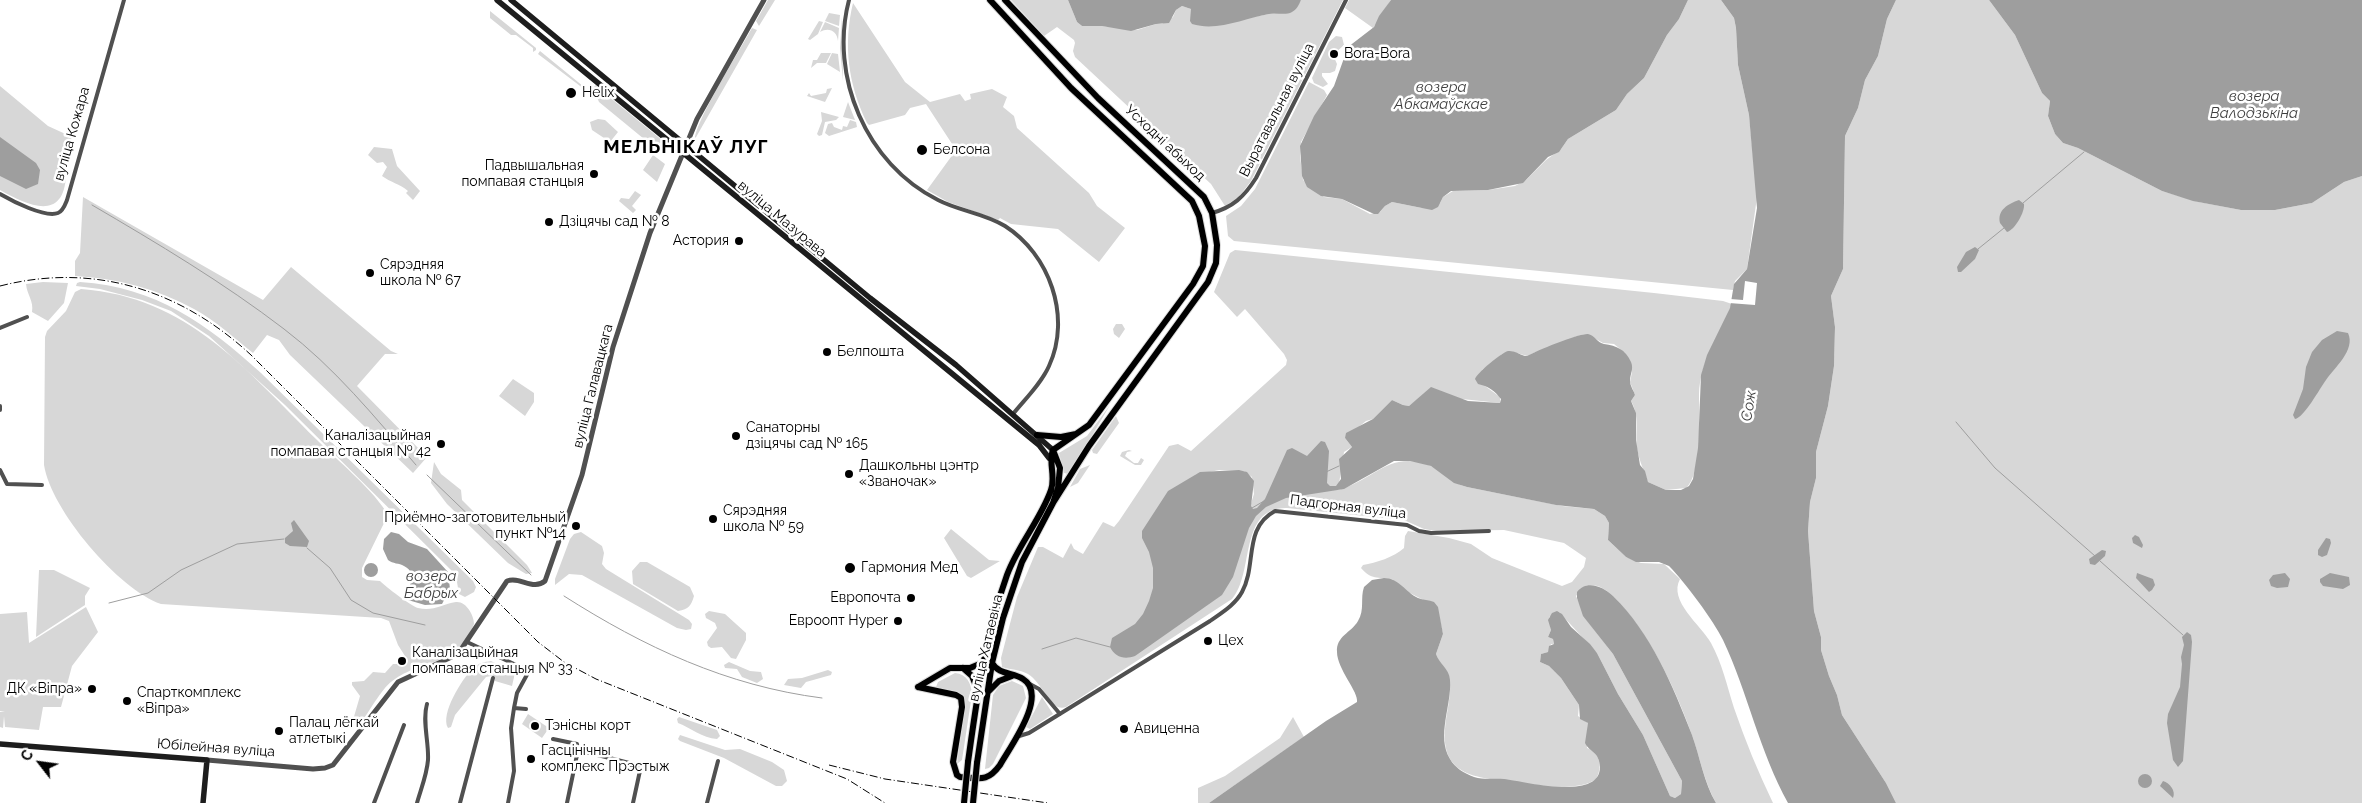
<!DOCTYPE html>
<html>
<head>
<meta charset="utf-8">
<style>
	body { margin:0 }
	#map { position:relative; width:2362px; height:803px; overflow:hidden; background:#fff; font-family:Raleway,sans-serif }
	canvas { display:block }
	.north { position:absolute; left:15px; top:738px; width:50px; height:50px; -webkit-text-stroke:4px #fff; paint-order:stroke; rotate:300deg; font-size:14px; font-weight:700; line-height:20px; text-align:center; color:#000 }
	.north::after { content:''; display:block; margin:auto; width:18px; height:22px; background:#000; clip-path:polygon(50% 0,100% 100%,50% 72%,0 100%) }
</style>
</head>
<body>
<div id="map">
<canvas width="2362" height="803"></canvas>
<div class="north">С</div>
</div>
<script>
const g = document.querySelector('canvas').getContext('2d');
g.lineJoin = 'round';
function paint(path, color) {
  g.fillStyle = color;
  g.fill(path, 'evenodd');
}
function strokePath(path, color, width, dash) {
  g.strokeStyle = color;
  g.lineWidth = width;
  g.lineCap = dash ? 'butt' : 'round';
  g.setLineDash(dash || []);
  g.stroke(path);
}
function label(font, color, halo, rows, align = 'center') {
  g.font = font + ' Raleway,sans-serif';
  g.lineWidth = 5;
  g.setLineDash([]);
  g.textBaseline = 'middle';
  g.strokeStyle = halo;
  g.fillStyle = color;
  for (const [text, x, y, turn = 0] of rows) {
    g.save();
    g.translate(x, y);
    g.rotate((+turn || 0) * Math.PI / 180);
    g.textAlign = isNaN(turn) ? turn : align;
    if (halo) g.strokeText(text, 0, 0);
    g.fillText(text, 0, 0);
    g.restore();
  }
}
paint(new Path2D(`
	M768 0H775L759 26 756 21Z
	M1011 0H1068L1077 22 1082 26H1102L1137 30 1156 24H1162L1173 17 1176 10 1182 6 1191 9V19L1197 25 1208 26 1274 13 1298 5 1301 0H1343L1251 181 1239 197 1225 206 1211 184 1075 57 1073 51 1075 43 1074 40 1057 27 1044 36Z
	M1349 0H1391L1373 28 1345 8Z
	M1688 0H1721L1734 18 1736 28 1738 65 1749 115 1757 197 1747 269 1735 281 1733 290 1234 241 1228 236 1226 216 1241 206 1255 189 1309 82 1324 90 1327 95 1301 142 1300 156 1303 180 1324 197 1342 199 1370 214 1380 212 1385 206 1392 202 1422 208 1440 203 1443 197 1453 191 1488 190 1515 186 1526 180 1546 160 1561 149 1568 139 1616 110 1627 94 1644 78 1667 35 1679 19Z
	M1896 0H1989L2015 35 2042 93 2050 101 2048 116 2055 134 2063 143 2078 148 2162 191 2199 202 2241 210H2275L2312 203 2344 182 2362 176V803H1896L1886 783 1842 715 1837 695 1829 676 1821 650V637L1814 611 1808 531 1810 502 1816 478V452L1828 406 1834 366 1835 327 1831 296 1843 269 1845 136 1858 108 1865 80 1878 56 1887 19Z
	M853 3 905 82 930 102 960 94 965 101 971 99 970 94 992 89 1007 97 1003 107 1014 116 1017 128 1089 193 1097 206 1125 228 1099 262 1058 229 1011 224 1000 218 998 220 948 202 927 190 956 150 926 104 910 108 905 115 869 125 867 123C848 84 843 45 853 3Z
	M490 11 536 48V50L533 52V48L516 35H511L490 18Z
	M829 13 840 15 839 26 825 21Z
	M842 17 843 81 840 48Z
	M819 21 823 22 818 34 810 40 808 39Z
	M825 22 839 28 838 41C837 31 829 27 820 32Z
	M752 28 757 30 695 139C695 122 741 48 752 28Z
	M1336 36 1342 37 1344 45 1333 55 1337 64 1335 71 1330 73H1322V76L1328 84 1323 87 1314 83 1312 78 1329 42Z
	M540 51 589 91 588 92 538 54Z
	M821 53H831L826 63H817L811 68 813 60H817Z
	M832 53 838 54 840 72 827 64Z
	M596 85 602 90 604 95H607L663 141 655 148 599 102 593 88Z
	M0 86 48 126 72 137C69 145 65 155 64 164 64 167 66 171 66 175 64 223 27 205 0 190Z
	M832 88 825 102 807 96 809 93 811 96 826 93 827 89Z
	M848 102 855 120 843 117Z
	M821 112 839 117 836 120 825 122 822 135 819 136 817 134 822 121Z
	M598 119 605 120 618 132 610 142 592 130 590 122Z
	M850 120 856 122 857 127 829 136 825 133 828 124 832 123 834 127 842 130 843 126 847 127Z
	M374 147 392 149 397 166 420 191 413 200 406 193 408 191C400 184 390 182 382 176L387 167 383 162 377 163 368 155Z
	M653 155 665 164 657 182 643 170Z
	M635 191 641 195 632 206 636 210 633 213 619 201 621 198 629 199Z
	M83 197 263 300 291 267 391 351 398 354H385L357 386 427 457 413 473 290 355 279 340 267 335 253 353C234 338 215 320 194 309 158 289 116 278 75 276V261L80 253Z
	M1235 250 1654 293 1723 301 1732 304C1720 334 1700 361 1699 394 1699 415 1702 475 1686 488L1666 490 1648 482C1644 470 1639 461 1637 448 1635 432 1640 416 1631 401L1635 395 1630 382 1632 372 1625 353 1614 344 1603 343 1587 334C1576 335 1570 339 1561 344 1550 349 1538 350 1527 356L1510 351 1502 354 1482 370 1485 386 1500 397V403L1462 399H1418L1409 406 1403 405 1392 400 1373 419 1366 421 1345 438 1352 447 1344 452 1338 490C1374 481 1389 449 1431 466 1445 472 1451 483 1467 487L1562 506 1594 509 1605 516 1609 523 1608 540 1626 557 1641 563 1664 564 1680 579C1668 601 1701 625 1711 643 1722 663 1727 686 1734 708 1745 740 1758 772 1773 803H1716C1705 784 1700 759 1693 738 1677 692 1651 636 1617 600 1610 593 1599 582 1588 586 1584 587 1579 593 1576 596L1586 619 1613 654 1682 781 1681 794 1675 798 1670 796 1643 735 1618 694 1597 653 1559 612 1549 617 1551 630 1548 637 1553 639 1554 644H1551L1548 652 1541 654 1540 662 1549 666 1561 678 1579 705 1578 716 1588 723 1587 748C1600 753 1603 767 1596 779 1585 789 1548 788 1534 785 1496 776 1440 787 1445 729 1446 713 1452 696 1449 680 1447 666 1438 664 1436 654L1443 634 1437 607 1406 591 1392 579C1378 577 1371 580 1361 568L1363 565C1376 563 1394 557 1404 548L1405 536 1408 531 1449 538 1471 544 1492 558 1562 586 1572 582 1584 567 1586 558 1564 543 1504 530 1436 531 1424 529 1404 520 1287 508C1238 507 1255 573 1232 599L1066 707C1051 713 1043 683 1028 674 1019 669 1011 670 1002 667L1001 658 1017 597 1038 547H1043L1063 558 1071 543 1074 549 1083 554 1103 522 1114 527 1119 521 1169 446 1178 444 1191 451 1286 365 1287 360 1284 354 1245 309 1237 317 1214 292 1230 253ZM1219 470 1244 471 1252 477 1254 494 1248 513 1195 475Z
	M43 282 68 283 64 303 48 321 32 312C34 301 27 295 26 284Z
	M80 282C156 287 207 324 261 373L473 581 476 587 474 592 465 597 459 594 456 576 451 570 285 405 209 336 171 311 142 300 100 289 76 286 77 283Z
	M81 289C188 297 245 369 316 439 337 460 369 486 385 510L386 519 362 568V577L367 580 380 581C386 587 411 606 418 608 433 612 442 604 456 602 466 601 474 615 474 624 455 668 428 657 395 679 382 687 372 708 362 721L356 724 353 720 360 696 352 685V682L364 681 373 672 385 673 393 664H402L406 661 405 656 398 645 389 621 381 618 161 604C118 589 51 510 44 465L45 337 47 331 66 311 75 292Z
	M1116 324H1122L1125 329 1119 338 1114 334 1113 329Z
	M513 379 534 393V402L525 416 499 396Z
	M1110 405 1072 470 1068 474 1064 473 1059 453 1087 436Z
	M1116 416 1119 423 1097 454 1093 453 1092 450Z
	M1129 450 1132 451 1127 452 1125 456 1134 463H1138L1141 458 1144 460 1141 465H1135L1120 456 1122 452Z
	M434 462 441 474 461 490 462 500 527 565 532 573 526 574 508 563 447 504 431 483Z
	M1090 465 1078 483 1070 487 1080 469Z
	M951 529 989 560 1000 561 971 578 967 576 944 538Z
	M581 532 602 546 604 553 602 564 606 569 689 620 692 624 691 629 686 630 677 628 582 575 569 574 555 585V579L570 539 574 534Z
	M640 562H647L690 587 694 596C691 606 689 609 678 611L633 584 632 571Z
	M39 570H54L90 588 85 596V605L36 637Z
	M86 607 98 632 72 666 61 707H43L39 730 5 727 4 716 3 728 0 727V712H5L0 711V614L27 612 29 643Z
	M709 611 725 614 746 633V640L736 659 731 658 722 647 711 648 708 646 707 642 717 628 715 623 706 618 705 614Z
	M491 661 515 673 512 686 495 681V677L491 676 486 677 455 715 451 727 448 728C440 714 462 679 473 668 479 663 484 662 491 661Z
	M729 662 750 671 761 672 763 679 757 683 742 677 737 669 725 668 724 665Z
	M828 670 832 672 831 675 806 682 801 688 784 685 788 679 802 678Z
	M955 673C967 674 971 683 972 694L962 760 957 764 965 700C958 689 945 694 936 687L938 682Z
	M1012 681 1023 686 1026 698 993 764 989 768 985 769 993 695 999 686Z
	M1042 697 1053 714 1030 729 1026 727Z
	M528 714 549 728 542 738 522 724Z
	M679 717 717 730 720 736 717 739C702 738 691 728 678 723L677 719Z
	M1293 717 1304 737 1209 803H1198V788L1225 776 1280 738Z
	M680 735 725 750 740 749 772 762 784 770 787 781 782 786H776L724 758 680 741 678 739Z`), '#d7d7d7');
paint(new Path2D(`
	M1068 0H1301C1299 5 1296 10 1292 12 1285 16 1276 12 1269 14 1245 18 1217 32 1192 24L1190 21 1191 9 1182 6 1176 10 1169 23 1156 24 1131 31 1102 26H1082L1077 22Z
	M1391 0H1688L1679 19 1667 35 1644 78 1627 94 1616 110 1568 139 1559 152 1548 157 1523 183 1488 190 1451 191 1443 197 1438 207 1432 210 1392 202 1385 206 1378 214H1374L1342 199 1321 196 1307 187 1302 176 1300 146 1314 116 1334 86 1348 47 1374 27 1379 16Z
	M1721 0H1896L1887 19 1878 56 1865 80 1858 108 1845 136 1843 269 1831 296 1835 327 1834 366 1828 406 1816 452V478L1810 502 1808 531 1814 611 1821 637V650L1829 676 1837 695 1842 715 1886 783 1896 803H1788C1759 751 1748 693 1723 640 1714 621 1684 581 1669 566L1659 562H1636L1626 557 1608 540 1609 523 1605 516 1594 509 1556 505 1467 487 1454 483 1431 466 1410 461H1394L1344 489 1286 498 1266 507 1256 516 1249 528 1233 577 1222 595 1135 656C1124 660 1115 657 1110 647L1112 638 1135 624 1143 614 1149 601 1153 588V568L1149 552 1142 538V531L1168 491 1200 472 1239 470 1247 472 1254 481 1251 506 1253 509 1257 508 1265 499 1287 450 1292 448 1307 456 1321 441 1325 442 1329 451 1327 483 1330 486H1336L1341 479 1339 459 1352 447 1345 438 1346 433 1373 419 1392 400 1403 405 1409 406 1431 387 1468 401 1500 403 1501 399C1495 391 1488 386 1478 384L1475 379C1478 372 1501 353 1508 351 1515 350 1521 356 1527 356 1536 351 1579 333 1588 334 1594 335 1598 343 1604 344 1617 346 1625 349 1631 362 1634 369 1630 374 1630 381 1630 386 1634 391 1635 395L1631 401 1636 413V440L1640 465 1645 471 1648 482 1666 490H1681L1689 486 1693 479 1698 448 1701 375 1707 355 1730 308 1734 284 1747 269 1757 208 1749 115 1738 65 1736 28 1734 18Z
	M1989 0H2362V176L2344 182 2312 203 2275 210H2241L2193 201 2162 191 2078 148 2063 143 2055 134 2048 116 2050 101 2042 93 2015 35Z
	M0 137 36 163 40 170 38 184 26 189 0 176Z
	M2019 200 2024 204C2025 212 2015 230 2007 232L2000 223C1997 210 2008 204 2019 200Z
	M1975 247 1979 250 1975 259 1961 272H1958L1957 267 1966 252Z
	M2337 331 2348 333C2356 350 2334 368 2326 380 2320 388 2304 418 2295 419L2293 415 2303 389 2306 367 2312 352 2322 340Z
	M294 520 309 541 307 547 290 546 285 543V538L293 531 291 523Z
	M391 532 399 534 408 542 427 549 448 572 450 589 442 604 425 605 408 600C404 589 421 575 404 566 399 563 393 564 388 560L383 549 384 539Z
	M2135 535 2139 537 2143 545 2142 548 2133 543 2132 538Z
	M2326 538 2330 539 2331 543 2327 555 2322 557 2318 555V550Z
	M2102 550 2106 551 2105 556 2095 565 2090 564 2089 559Z
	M364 570a7 7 0 1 1 14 0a7 7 0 1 1-14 0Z
	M2137 573 2153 579 2155 585 2152 590 2149 592 2136 578Z
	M2285 573 2290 579 2288 587 2277 588 2271 586 2269 580 2273 575Z
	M2330 573 2349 577 2350 585 2343 589 2323 586 2320 582V579Z
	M1384 578C1399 578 1405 592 1418 598 1423 600 1429 600 1434 602L1438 607 1443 634 1436 654C1439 664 1449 668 1450 680 1452 705 1436 736 1450 759 1455 768 1464 773 1474 777 1484 780 1494 778 1504 779 1523 781 1600 802 1600 767 1599 751 1590 753 1585 743L1588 723 1580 719 1579 705 1561 678 1549 666 1540 662 1541 654 1548 652 1549 646 1554 644 1553 639 1548 637 1551 630 1548 620 1552 613 1557 611 1562 614 1571 627 1590 644 1597 653 1618 694 1643 735 1670 796 1675 798 1681 794 1682 781 1613 654 1583 616 1577 598V592C1587 579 1604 587 1613 596 1651 633 1673 686 1692 735 1700 757 1704 783 1716 803H1209L1326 721 1357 702C1359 692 1337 669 1337 652 1336 636 1351 633 1358 621 1365 610 1360 598 1364 587L1372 580Z
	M2187 632 2191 635 2192 642 2183 761 2178 767 2173 760 2167 723 2168 714 2180 687 2182 664 2181 657 2184 645 2182 637Z
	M2138 781a7 7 0 1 1 14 0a7 7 0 1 1-14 0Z
	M2163 781C2170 783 2176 791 2173 798L2160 786Z`), '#9e9e9e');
paint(new Path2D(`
	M1745 281 1757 283 1755 305 1729 303 1730 299 1743 300Z`), '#fff');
strokePath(new Path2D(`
	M2023 203 2084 152
	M92 205C157 243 224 283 284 329 334 367 375 417 416 465
	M1978 249 2004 228
	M1956 422 1995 468 2095 556
	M1326 472 1339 466
	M427 475 531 575
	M1252 508 1264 501
	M307 548 330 568 351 600 373 613 425 625
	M2100 561 2183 635
	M564 596C644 647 727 686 822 698
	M109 603 148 593 181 570 237 544 284 539
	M1042 649 1076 638 1110 647`), '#9e9e9e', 1);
const primary = new Path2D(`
	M990 0 1071 88 1192 201 1199 216 1205 246 1203 266 1193 284 1089 425 1053 450
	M1005 0 1098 98 1204 197 1212 213 1217 245 1216 263 1208 282 1089 446 1053 503
	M1037 435 1061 437 1076 434
	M963 668 972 676 977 688
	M918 687 956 695 961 698 962 707 953 762 957 775 960 777C979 778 987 783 1000 765 1010 747 1049 695 1023 679 1013 672 999 675 992 663
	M918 687 950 668H970L982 663
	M988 692 999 681 1012 676
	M968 762C977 698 985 636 1007 575 1018 545 1041 519 1051 490 1056 476 1048 462 1053 450
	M977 763 992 663 1003 618 1022 562 1053 503 1058 488 1060 468 1053 450`);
strokePath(primary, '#dbdbdb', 8);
strokePath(new Path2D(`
	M849 0C829 76 866 164 938 200 959 211 984 213 1005 226 1049 254 1072 316 1049 366 1041 384 1025 399 1013 414
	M0 194C12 201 45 218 58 213 63 211 65 205 67 200L124 0
	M1212 213C1233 207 1244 197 1256 178L1346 0
	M0 328 27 317
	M0 406V410
	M0 470 7 484 42 485
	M467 642 529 671 517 693 514 708 511 728 514 771 508 803
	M1028 683 1039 689 1060 714
	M514 708 526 709
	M1016 737 1029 733 1210 621C1221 613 1235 605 1242 592 1257 565 1243 528 1275 511L1407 525 1419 531 1431 533 1489 531
	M553 739 577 744 578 750 567 803
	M578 750 641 766 633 803
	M374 803 404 725
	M417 803C421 789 427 774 428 760 429 742 422 721 427 704
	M460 803 493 678
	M707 803 718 761`), '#505050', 4);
strokePath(new Path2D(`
	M207 760 313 769 325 768 333 765 398 682 458 654 507 581C520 576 533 591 545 581L582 475 613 347 650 233 697 119 764 0`), '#505050', 5);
strokePath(new Path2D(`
	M497 0 1039 445 1049 458
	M511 0 870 298 956 365 1053 450
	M0 744 207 760 203 803`), '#1d1d1d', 5.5);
strokePath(primary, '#000', 6);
strokePath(new Path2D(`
	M0 286C94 262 181 290 251 355L538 642 564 662 596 679 847 779 885 803
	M829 765 885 779 1048 803`), '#000', 1, [8, 2.5, 1, 2.5]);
const primaryBridge = new Path2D(`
	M964 803 968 762
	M973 803 977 763`);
strokePath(primaryBridge, '#dbdbdb', 8, []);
strokePath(primaryBridge, '#000', 6);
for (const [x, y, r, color] of [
	[1334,54,5,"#000"],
	[571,93,6,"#000"],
	[922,150,6,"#000"],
	[594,174,5,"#000"],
	[549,222,5,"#000"],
	[739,241,5,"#000"],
	[370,273,5,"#000"],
	[827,352,5,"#000"],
	[736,436,5,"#000"],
	[441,444,5,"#000"],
	[849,474,5,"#000"],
	[713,519,5,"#000"],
	[576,526,5,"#000"],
	[850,568,6,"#000"],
	[911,598,5,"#000"],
	[898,621,5,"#000"],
	[1208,641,5,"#000"],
	[402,661,5,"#000"],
	[92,689,5,"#000"],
	[127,701,5,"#000"],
	[535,726,5,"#000"],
	[1124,729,5,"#000"],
	[279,731,5,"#000"],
	[531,759,5,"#000"]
]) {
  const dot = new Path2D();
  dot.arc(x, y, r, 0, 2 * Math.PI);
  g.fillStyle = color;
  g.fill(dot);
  strokePath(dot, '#fff', 2);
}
label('14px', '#000', '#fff', [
	["Bora-Bora",1344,54],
	["Helix",582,93],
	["Белсона",933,150],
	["Падвышальная",584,166,"right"],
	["помпавая станцыя",584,182,"right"],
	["Дзіцячы сад № 8",559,222],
	["Астория",729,241,"right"],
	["Сярэдняя",380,265],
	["школа № 67",380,281],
	["Белпошта",837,352],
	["Санаторны",746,428],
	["дзіцячы сад № 165",746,444],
	["Каналізацыйная",431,436,"right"],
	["помпавая станцыя № 42",431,452,"right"],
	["Дашкольны цэнтр",859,466],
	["«Званочак»",859,482],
	["Сярэдняя",723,511],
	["школа № 59",723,527],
	["Приёмно-заготовительный",566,518,"right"],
	["пункт №14",566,534,"right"],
	["Гармония Мед",861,568],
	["Европочта",901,598,"right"],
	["Евроопт Hyper",888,621,"right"],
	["Цех",1218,641],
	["Каналізацыйная",412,653],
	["помпавая станцыя № 33",412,669],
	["ДК «Віпра»",82,689,"right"],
	["Спарткомплекс",137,693],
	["«Віпра»",137,709],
	["Палац лёгкай",289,723],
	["атлетыкі",289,739],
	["Тэнісны корт",545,726],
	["Авиценна",1134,729],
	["Гасцінічны",541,751],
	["комплекс Прэстыж",541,767]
], 'left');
label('14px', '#000', '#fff', [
	["Выратавальная вуліца",1277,110,-63],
	["вуліца Кожара",72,134,-74],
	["Усходні абыход",1165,143,43],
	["вуліца Мазурава",782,219,40],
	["вуліца Галавацкага",593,386,-76],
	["Падгорная вуліца",1348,507,7],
	["вуліца Хатаевіча",986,648,-77],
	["Юбілейная вуліца",216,748,4]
]);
label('italic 15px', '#3f3f3f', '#fff', [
	["возера",1441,87],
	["Абкамаўскае",1441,104],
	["возера",2254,96],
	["Валодзькіна",2254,113],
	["Сож",1749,406,-81],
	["возера",431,576],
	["Бабрых",431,593]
]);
g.letterSpacing = '1px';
label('bold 19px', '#000', '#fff', [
	["МЕЛЬНІКАЎ ЛУГ",686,147]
]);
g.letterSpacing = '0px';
</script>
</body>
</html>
